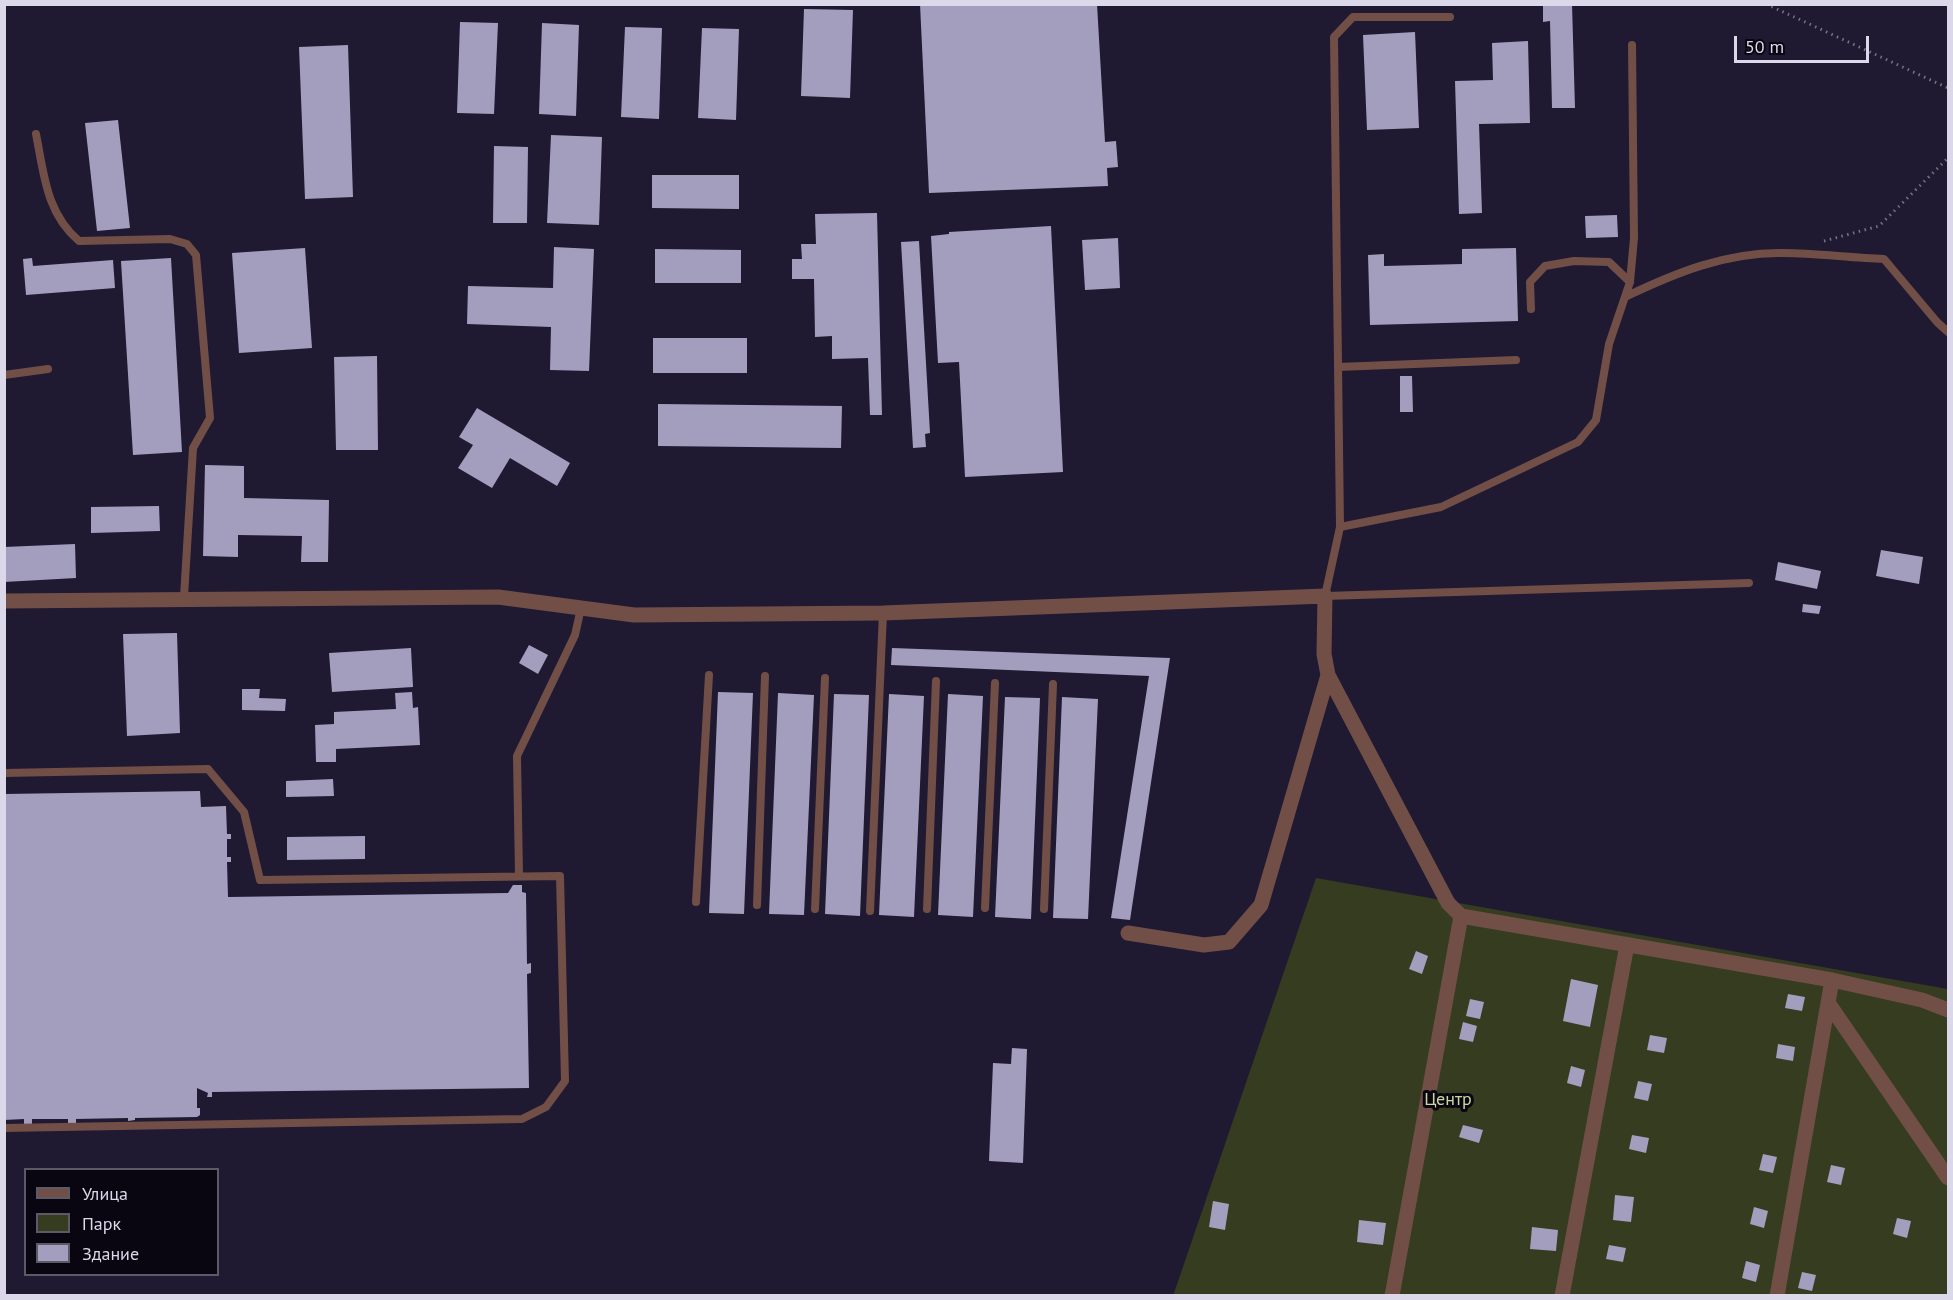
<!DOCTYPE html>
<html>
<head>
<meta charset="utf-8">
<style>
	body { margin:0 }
	#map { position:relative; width:1953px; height:1300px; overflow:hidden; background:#1f1932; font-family:"PT Sans",sans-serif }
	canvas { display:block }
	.frame { position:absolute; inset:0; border:6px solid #dbd8e9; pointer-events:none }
	.legend { position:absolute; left:24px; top:1168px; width:195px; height:108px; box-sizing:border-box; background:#090611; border:2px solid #5d5a67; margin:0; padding:8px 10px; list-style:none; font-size:18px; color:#dbd8e9 }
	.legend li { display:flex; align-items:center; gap:12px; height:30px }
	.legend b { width:30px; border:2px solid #5d5a67 }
	.scale { position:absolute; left:1734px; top:36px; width:135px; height:27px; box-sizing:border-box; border:3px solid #dbd8e9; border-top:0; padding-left:8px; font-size:18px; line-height:21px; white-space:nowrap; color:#dbd8e9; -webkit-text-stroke:4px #090611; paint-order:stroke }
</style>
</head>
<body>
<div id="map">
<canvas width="1953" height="1300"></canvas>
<div class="frame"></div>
<ul class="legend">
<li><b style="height:8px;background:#714f47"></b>Улица</li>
<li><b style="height:16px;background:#353c20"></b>Парк</li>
<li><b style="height:16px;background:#a49ebe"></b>Здание</li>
</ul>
<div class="scale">50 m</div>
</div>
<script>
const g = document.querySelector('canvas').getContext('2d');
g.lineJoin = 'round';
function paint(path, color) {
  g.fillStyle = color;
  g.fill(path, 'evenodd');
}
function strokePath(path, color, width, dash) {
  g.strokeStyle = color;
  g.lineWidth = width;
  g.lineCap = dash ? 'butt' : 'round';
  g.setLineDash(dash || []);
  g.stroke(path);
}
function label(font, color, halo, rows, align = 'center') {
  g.font = font + ' "PT Sans",sans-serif';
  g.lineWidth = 6;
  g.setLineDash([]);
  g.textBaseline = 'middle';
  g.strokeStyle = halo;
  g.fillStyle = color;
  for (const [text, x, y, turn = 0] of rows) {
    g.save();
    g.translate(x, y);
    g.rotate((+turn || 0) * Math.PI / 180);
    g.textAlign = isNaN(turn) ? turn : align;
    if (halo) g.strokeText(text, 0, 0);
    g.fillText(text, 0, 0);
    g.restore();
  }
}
paint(new Path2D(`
	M1316 878 1948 989V1295L1173 1296Z`), '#353c20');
paint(new Path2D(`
	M920 4H1097L1105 142 1116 141 1118 167 1107 168 1108 186 929 193Z
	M1543 4H1572L1575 108H1552L1550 21 1543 22Z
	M804 9 853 10 850 98 801 96Z
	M460 22 498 23 494 114 457 113Z
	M542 23 579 25 576 116 539 114Z
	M625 27 662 28 659 119 621 117Z
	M702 28 739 29 736 120 698 118Z
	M1415 32 1419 128 1367 130 1363 35Z
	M1528 41 1530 123 1479 124 1482 213 1459 214 1455 81 1493 80 1492 43Z
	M348 45 353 197 305 199 299 47Z
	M118 120 130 228 97 231 85 123Z
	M551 135 602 137 599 225 547 223Z
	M494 146 528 147 527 223H493Z
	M652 175H739V209L652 208Z
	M877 213 882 415H870L868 358 832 359V336L815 337 814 279H792V259H802L801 244H816L815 214Z
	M1617 215 1618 237 1586 238 1585 216Z
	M1051 226 1063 472 965 477 959 362 938 363 931 236 949 234V232Z
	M1118 238 1120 288 1085 290 1082 240Z
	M919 241 930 433 925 434 926 447 913 448 901 242Z
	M554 247 594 249 589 371 550 370 551 327 467 324 468 286 553 288Z
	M305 248 312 348 239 353 232 253Z
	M1516 248 1518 321 1370 325 1368 255 1384 254V266L1462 264V249Z
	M655 249 741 250V283H655Z
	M32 258 33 266 113 260 115 288 26 295 23 259Z
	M171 258 182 452 133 455 121 261Z
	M653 338H747V373H653Z
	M377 356 378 450H336L334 357Z
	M1400 376H1412L1413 412H1400Z
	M658 404 842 406 841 448 658 446Z
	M477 408 570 463 557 486 510 458 492 488 458 468 473 445 459 437Z
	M205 465 244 466V498L329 500 328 562H301L302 536 238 535V557L203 556Z
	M159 506 160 531 91 533V507Z
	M75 544 76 578 4 582V547Z
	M1881 550 1923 557 1919 584 1876 576Z
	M1778 562 1821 571 1817 589 1775 580Z
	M1803 604 1821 606 1819 614 1802 612Z
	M177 633 180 733 127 736 123 634Z
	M529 645 548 655 538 674 519 663Z
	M411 648 413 687 332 692 329 653Z
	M892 648 1170 658 1130 920 1111 918 1149 676 891 665Z
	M242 689H260L259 698 286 699 285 711 242 710Z
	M412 692 413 708 418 707 420 745 336 749V762H316L315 725 334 724V712L396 709 395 693Z
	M718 692 753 693 744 914 709 913Z
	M778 693 814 695 804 915 769 914Z
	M834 694 869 695 860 916 825 914Z
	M889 694 924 696 914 917 879 915Z
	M948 694 983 696 973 917 938 915Z
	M1005 697 1040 698 1031 919 995 917Z
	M1062 697 1098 699 1088 919 1053 918Z
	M333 779 334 796 286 797V781Z
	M200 791 201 807 226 806 227 834H231V839H227V857H231V862H227L228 897 508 893 513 885H522V892L526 893 527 964 531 963V973L527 974 529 1088 212 1092V1097H207L208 1093 197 1088V1108H200V1115L197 1117 135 1118V1120L128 1121V1118L76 1119V1123H68V1119H32V1124H24V1119L4 1120V794Z
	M365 836V859L287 860V837Z
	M1416 951 1428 956 1422 974 1409 969Z
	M1571 979 1598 985 1590 1027 1563 1021Z
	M1788 994 1805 997 1802 1011 1785 1008Z
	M1470 999 1484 1002 1480 1019 1466 1016Z
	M1463 1022 1477 1026 1473 1042 1459 1039Z
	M1650 1035 1667 1038 1664 1053 1647 1050Z
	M1778 1044 1795 1047 1793 1061 1776 1058Z
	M1012 1048 1027 1049 1023 1163 989 1161 993 1063 1011 1064Z
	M1571 1066 1585 1070 1581 1087 1567 1083Z
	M1638 1081 1652 1084 1648 1101 1634 1098Z
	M1463 1125 1483 1130 1479 1143 1459 1137Z
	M1632 1135 1649 1138 1646 1153 1629 1149Z
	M1763 1154 1777 1157 1773 1173 1759 1170Z
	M1831 1165 1845 1168 1841 1185 1827 1182Z
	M1615 1195 1634 1197 1631 1222 1613 1220Z
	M1213 1201 1229 1204 1225 1230 1209 1227Z
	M1754 1207 1768 1211 1764 1228 1750 1224Z
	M1897 1218 1911 1221 1907 1238 1893 1234Z
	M1359 1220 1386 1223 1383 1245 1357 1242Z
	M1532 1227 1558 1230 1556 1251 1530 1249Z
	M1609 1245 1626 1248 1623 1262 1606 1259Z
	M1746 1261 1760 1265 1756 1282 1742 1278Z
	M1802 1272 1816 1275 1812 1291 1798 1288Z`), '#a49ebe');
strokePath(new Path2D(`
	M1766 4 1948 88
	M1824 241 1879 226 1948 158`), '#767287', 3, [1.5, 4.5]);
strokePath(new Path2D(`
	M1450 17H1353L1334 37 1340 527 1325 596 1749 583
	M36 134C44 174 46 213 79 241L170 239 187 244 196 255 210 418 193 448 184 597
	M1625 297C1675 273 1726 252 1783 253 1816 253 1850 258 1884 259L1937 322 1948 332
	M1531 309 1530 282 1545 266 1574 261 1609 262 1630 282
	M1338 367 1516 360
	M4 375 48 369
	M1340 527 1441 507 1578 442 1596 420 1609 344 1630 282 1634 238 1632 45
	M4 773 208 769 244 812 260 880 560 876 565 1081 546 1107 522 1119 4 1128
	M519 875 517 756 575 635 581 608
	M696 902 709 675
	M757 905 765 676
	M985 908 995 683
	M815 909 825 678
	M927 909 936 681
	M1044 909 1053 684
	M870 911 883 613`), '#714f47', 8);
strokePath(new Path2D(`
	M4 601 498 597 634 615 883 613 1325 596 1324 654 1328 675 1448 903 1461 916 1832 980 1922 1000 1948 1010
	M1128 933 1204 945 1229 942 1261 905 1328 675
	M1829 1004 1948 1178
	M1392 1296 1461 916
	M1562 1296 1627 945
	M1777 1296 1832 980`), '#714f47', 15);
label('18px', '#c9d89f', '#090611', [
	["Центр",1448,1100]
]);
</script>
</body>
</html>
